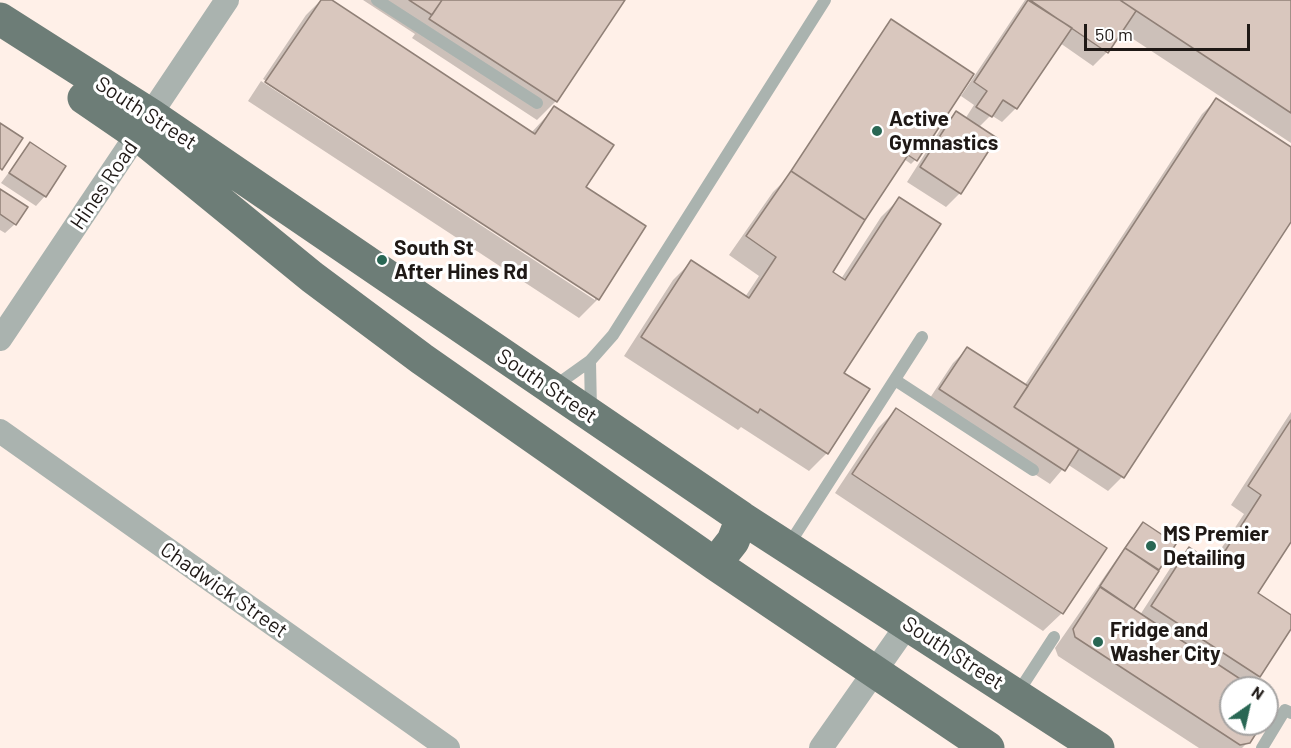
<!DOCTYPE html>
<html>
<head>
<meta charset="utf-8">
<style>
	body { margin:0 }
	#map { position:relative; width:1291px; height:748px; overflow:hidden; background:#fff0e8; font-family:Barlow,sans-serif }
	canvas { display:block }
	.north { position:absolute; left:1219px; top:676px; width:60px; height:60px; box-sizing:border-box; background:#fff; border:2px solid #a5a3a2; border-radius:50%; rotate:34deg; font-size:16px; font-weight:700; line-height:24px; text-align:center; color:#1f1916 }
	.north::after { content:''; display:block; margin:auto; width:21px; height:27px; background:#296754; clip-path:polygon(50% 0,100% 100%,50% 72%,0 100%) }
	.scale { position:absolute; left:1084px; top:24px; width:166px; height:27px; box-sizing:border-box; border:3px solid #1f1916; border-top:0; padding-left:8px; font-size:18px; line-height:21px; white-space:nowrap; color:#1f1916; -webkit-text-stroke:4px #fff; paint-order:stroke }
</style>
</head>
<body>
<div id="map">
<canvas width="1291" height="748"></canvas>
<div class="north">N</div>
<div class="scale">50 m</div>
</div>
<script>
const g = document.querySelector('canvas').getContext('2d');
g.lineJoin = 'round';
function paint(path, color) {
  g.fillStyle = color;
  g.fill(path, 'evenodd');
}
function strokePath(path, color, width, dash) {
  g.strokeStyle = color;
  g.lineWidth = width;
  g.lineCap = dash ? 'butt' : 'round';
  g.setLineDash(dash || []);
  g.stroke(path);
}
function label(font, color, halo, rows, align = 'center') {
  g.font = font + ' Barlow,sans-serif';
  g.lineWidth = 6;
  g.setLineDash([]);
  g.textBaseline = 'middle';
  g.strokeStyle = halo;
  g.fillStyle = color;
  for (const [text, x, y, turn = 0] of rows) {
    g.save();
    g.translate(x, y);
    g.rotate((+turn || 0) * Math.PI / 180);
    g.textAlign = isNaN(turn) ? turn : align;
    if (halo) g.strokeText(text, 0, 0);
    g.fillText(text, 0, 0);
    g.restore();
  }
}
paint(new Path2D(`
	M321 0H329L531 133 554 108 584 188 644 226 597 300 579 318 248 101 261 81 595 300V296L263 79 306 15Z
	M363 0H622L556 101 537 120 412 38 415 34Z
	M1025 0H1291V143L1121 31 1107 52 1093 66 1060 43 1016 108 1002 122 991 115 979 127 960 193 946 207 907 182 942 127 956 113 965 119 974 105 961 96Z
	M891 21 972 75 915 160 911 164 904 159 831 272 841 279 881 217 899 199 842 373 827 453 809 471 741 427 738 430 624 356 673 280 691 262 745 297 759 276 729 255 773 192 787 178Z
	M1216 100 1291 149V219L1122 477 1108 491 1067 464 1050 484 926 404 953 363 967 349 1024 386 1202 114Z
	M30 144 45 196 36 206 1 183Z
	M0 191 15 224 5 233 0 230Z
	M896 410 1104 548 1062 613 1043 631 835 493 878 428Z
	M1291 412V544L1288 543 1256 594 1291 616V627L1259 676 1249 686 1252 688H1231V724H1260L1248 742 1242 748H1199L1058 656 1055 648 1134 534 1143 524 1174 545 1131 609 1140 615 1171 567 1189 549 1211 564 1244 514 1231 505Z`), '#0003');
const building = new Path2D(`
	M321 0H332L535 134 554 106 614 145 586 187 646 226 599 300 265 82Z
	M409 0H442L432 15Z
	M442 0H625L557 102 429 19Z
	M1028 0 1072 28 1017 109 1003 100 992 117 976 107 987 91 974 82Z
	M1030 0H1120L1136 11 1108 53Z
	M1120 0H1291V113L1220 66Z
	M891 19 974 74 917 161 908 155 865 220 791 171Z
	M1216 98 1291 147V222L1124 478 1014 407Z
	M956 111 997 138 961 194 920 167Z
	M0 123 23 138 2 170 0 168Z
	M30 142 66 166 46 197 9 173Z
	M791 171 865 220 833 272 845 280 899 197 941 224 844 373 870 389 828 454 760 409 758 413 641 337 691 260 749 298 776 257 746 236Z
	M0 189 28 207 16 225 0 214Z
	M967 347 1028 386 1014 407 1079 449 1065 471 939 389Z
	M896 408 1107 548 1063 614 852 474Z
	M1291 420V542L1258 593 1291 615V629L1260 677 1151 606 1189 547 1216 565 1261 495 1248 486Z
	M1143 522 1176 544 1159 570 1125 548Z
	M1125 548 1159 571 1134 609 1100 586Z
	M1100 587 1254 688H1231V724H1262L1250 743 1240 745 1075 637 1073 629Z
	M1267 696 1276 702 1267 716Z`);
paint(building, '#d9c7be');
strokePath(building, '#908077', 1.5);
strokePath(new Path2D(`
	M377 0 537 103
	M590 361 591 411
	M895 380 1033 470
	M556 390 562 381 590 361 613 335 825 0
	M788 546 922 337
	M1017 694 1054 637
	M1262 748 1285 710 1291 713`), '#aab3af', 12);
strokePath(new Path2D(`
	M0 339 227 0
	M0 431 448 748
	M821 748 908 624`), '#aab3af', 24);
strokePath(new Path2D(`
	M0 19 151 115 742 518 1098 748
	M84 98 138 135 312 277 422 359 715 564 988 748
	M715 564 733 541 742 518`), '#6d7d77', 33);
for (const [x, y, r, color] of [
	[877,131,6,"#296754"],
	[382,260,6,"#296754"],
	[1151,546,6,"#296754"],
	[1098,642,6,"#296754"]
]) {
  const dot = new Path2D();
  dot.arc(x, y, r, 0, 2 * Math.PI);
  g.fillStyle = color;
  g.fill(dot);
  strokePath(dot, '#fff', 2);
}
label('21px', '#1f1916', '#fff', [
	["South Street",146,113,33],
	["Hines Road",104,185,-56],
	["South Street",547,386,34],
	["Chadwick Street",224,590,35],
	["South Street",953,653,33]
]);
label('bold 21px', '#1f1916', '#fff', [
	["Active",889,119],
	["Gymnastics",889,143],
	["South St",394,248],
	["After Hines Rd",394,272],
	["MS Premier",1163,534],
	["Detailing",1163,558],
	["Fridge and",1110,630],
	["Washer City",1110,654]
], 'left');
</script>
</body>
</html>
